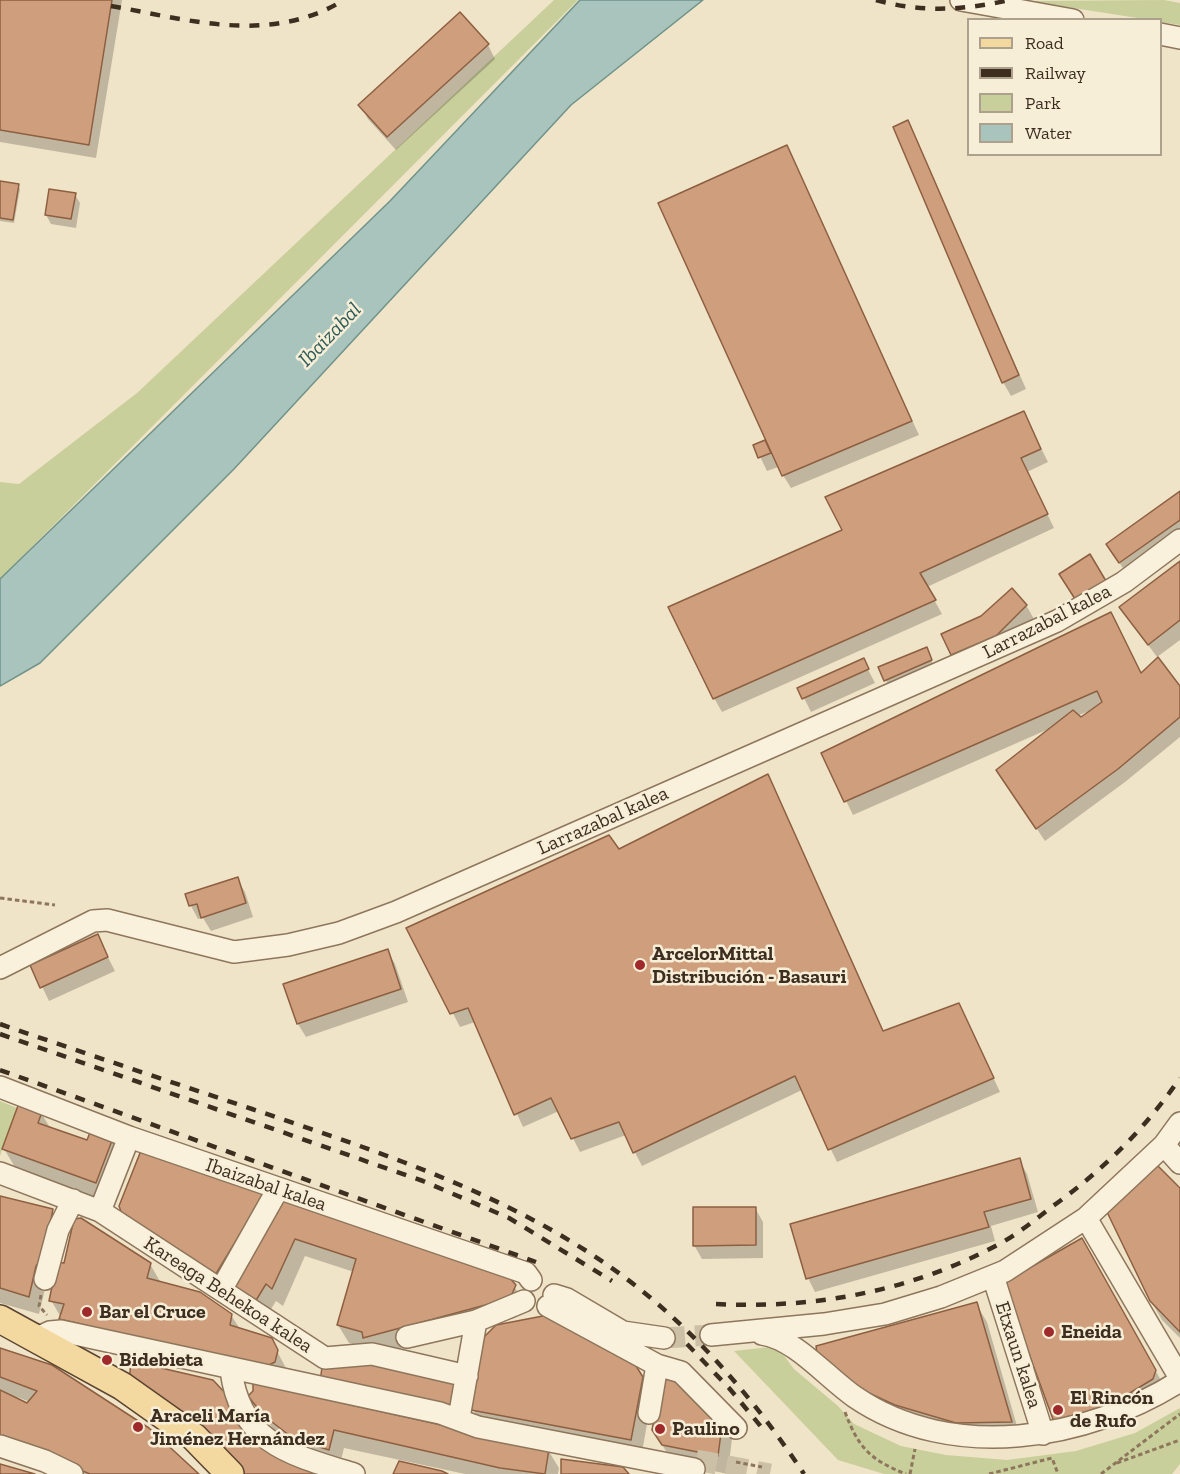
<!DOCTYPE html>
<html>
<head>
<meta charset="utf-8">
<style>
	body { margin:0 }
	#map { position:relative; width:1180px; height:1474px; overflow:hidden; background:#f0e4c8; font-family:"Zilla Slab",serif }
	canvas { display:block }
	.legend { position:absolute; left:967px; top:18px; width:195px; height:138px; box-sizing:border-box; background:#f7eed8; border:2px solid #ada18e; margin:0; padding:8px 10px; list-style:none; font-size:18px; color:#3d2e20 }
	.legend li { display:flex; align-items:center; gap:12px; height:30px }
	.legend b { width:30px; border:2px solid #ada18e }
</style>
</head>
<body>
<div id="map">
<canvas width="1180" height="1474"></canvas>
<ul class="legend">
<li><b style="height:8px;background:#f3d9a0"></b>Road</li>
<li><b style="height:8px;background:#3d2e20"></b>Railway</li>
<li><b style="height:16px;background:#c9cf9b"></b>Park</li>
<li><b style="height:16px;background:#a9c4bc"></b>Water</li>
</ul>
</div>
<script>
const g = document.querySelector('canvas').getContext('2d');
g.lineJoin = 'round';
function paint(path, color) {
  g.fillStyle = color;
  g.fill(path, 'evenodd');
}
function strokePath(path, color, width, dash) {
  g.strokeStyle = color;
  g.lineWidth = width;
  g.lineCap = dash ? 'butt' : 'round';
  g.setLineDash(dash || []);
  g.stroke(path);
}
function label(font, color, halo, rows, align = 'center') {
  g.font = font + ' "Zilla Slab",serif';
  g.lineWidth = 5;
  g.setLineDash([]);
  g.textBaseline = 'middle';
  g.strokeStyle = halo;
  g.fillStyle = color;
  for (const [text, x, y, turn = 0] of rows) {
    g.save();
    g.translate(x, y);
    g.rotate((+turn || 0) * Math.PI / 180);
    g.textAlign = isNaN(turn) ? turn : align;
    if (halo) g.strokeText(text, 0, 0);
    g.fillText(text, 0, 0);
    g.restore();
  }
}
paint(new Path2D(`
	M554 0H578L0 579V482L19 484 137 393Z
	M1164 0 1180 3V25L1161 22 1160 20 1144 19 1028 1Z
	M0 1101 17 1108 0 1156Z
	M770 1347 782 1353 794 1369 838 1406 854 1424 901 1446 946 1455 1007 1460 1076 1451 1135 1433 1180 1408V1464L1172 1474H884L838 1460 734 1351Z`), '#c9cf9b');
const water = new Path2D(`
	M580 0H703L571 105 234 469 40 663 0 686V579L390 201Z`);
paint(water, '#a9c4bc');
strokePath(water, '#6f938a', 1.5);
paint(new Path2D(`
	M0 0H122L96 158 0 142Z
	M488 45 495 59 396 150 368 119 360 105Z
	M908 122 1026 389 1011 396 1003 382Z
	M786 147 919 435 791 488 778 467 767 471 755 446 767 441Z
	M0 183 18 186 20 189 14 223 0 221Z
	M75 195 80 203 76 228 51 224 46 215Z
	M1023 412 1048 462 1027 472 1054 528 927 587 942 614 722 712 714 698 844 531Z
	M1180 493V538L1128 576 1108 545Z
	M1180 563V640L1157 657 1121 608Z
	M1026 605 1034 619 1003 649 960 668 952 654Z
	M926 649 938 674 893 694 880 668Z
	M863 660 875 683 811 712 799 688Z
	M1141 675 1180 689V737L1125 782 1045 841 998 771 1051 728 853 815 823 754ZM1089 711 1080 719 1077 716Z
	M775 790 884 1032 966 1019 1000 1092 837 1162 802 1090 642 1166 626 1135 580 1152 559 1111 523 1127 475 1022 460 1027 409 928 619 851Z
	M237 879 245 892 253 917 211 931 203 918 198 919 191 906Z
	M97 936 115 971 49 1001 32 966Z
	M387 950 395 964 408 1002 306 1037 298 1024Z
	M41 1113 51 1129 88 1142 112 1139 122 1157 107 1201 15 1167 4 1149Z
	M1019 1160 1027 1174 1038 1212 991 1226 995 1241 815 1292 808 1278Z
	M1180 1190V1338L1162 1320 1151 1301Z
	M0 1198 52 1210 63 1229 56 1263 150 1264 161 1283 231 1315 240 1329 271 1340 287 1370 72 1337 51 1300 57 1269 46 1285 39 1314 0 1303Z
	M755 1208 763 1222V1258L702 1259 694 1245Z
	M276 1214 514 1286 525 1304 521 1314 515 1318 375 1355 371 1349 349 1343 338 1325 354 1272 305 1256 283 1306 276 1301 265 1319 135 1235Z
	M1081 1240 1166 1389 1163 1397 1115 1426 1066 1439 1055 1421Z
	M976 1304 987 1322 1021 1440 967 1441 861 1402Z
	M0 1350 52 1366 197 1474H59L0 1450ZM17 1397 30 1402 28 1405Z
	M664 1376 732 1438 728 1474 674 1463 664 1448 653 1430Z
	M642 1377 652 1396 641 1458 483 1428 473 1409Z
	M321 1381 337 1403 548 1450 559 1468 558 1474H465L344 1448 339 1468 276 1433 250 1396 334 1403Z
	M213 1382 237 1415 240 1427 314 1474 211 1450Z`), '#0003');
const building = new Path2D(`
	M0 0H112L89 145 0 130Z
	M460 12 489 44 387 137 358 105Z
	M908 120 1019 375 1002 383 893 127Z
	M787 145 912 421 782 476 658 203Z
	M0 181 19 184 13 220 0 218Z
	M49 189 76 193 71 219 45 215Z
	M1024 411 1041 449 1021 458 1048 514 920 573 936 600 713 699 668 607 842 530 825 497Z
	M765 440 771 453 758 458 753 445Z
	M1180 491V520L1119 563 1106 544Z
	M1090 554 1106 581 1075 599 1059 574Z
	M1180 561V620L1148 645 1119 607Z
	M1012 588 1027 605 996 636 951 655 941 634 981 616Z
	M1111 612 1141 673 1158 657 1180 686V717L1118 769 1036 829 996 770 1073 710 1081 717 1102 702 1097 691 844 802 821 753Z
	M927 647 932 660 884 681 878 667Z
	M864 658 869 669 802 699 797 688Z
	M768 774 883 1031 959 1003 994 1078 828 1150 795 1076 633 1153 619 1122 571 1139 551 1098 514 1115 468 1008 450 1014 406 928 609 835 619 849Z
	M238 877 246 903 201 918 197 904 189 906 185 894Z
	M98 934 108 957 40 988 30 965Z
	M388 949 401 989 297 1024 283 984Z
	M19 1103 42 1112 38 1123 87 1140 91 1130 113 1138 96 1183 2 1149Z
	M149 1148 265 1193 214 1277 123 1217 119 1206 140 1153Z
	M1020 1158 1031 1199 984 1212 989 1227 806 1279 790 1224Z
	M1157 1165 1180 1188V1332L1150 1301 1106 1210Z
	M0 1196 53 1209 44 1256 36 1266 29 1297 0 1288Z
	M293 1197 507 1275 516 1285 511 1296 504 1300 363 1338 362 1332 337 1325 356 1259 295 1239 272 1289 266 1284 255 1302 232 1285 281 1202Z
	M693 1207H756V1245L693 1246Z
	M81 1218 151 1263 147 1278 200 1292 232 1314 230 1325 272 1338 278 1350 275 1362 265 1367 59 1319 64 1304 49 1301 57 1262 64 1263 74 1219Z
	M1082 1238 1156 1370 1153 1379 1105 1408 1054 1422 1003 1283Z
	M977 1302 1012 1422 956 1423 895 1405 849 1384 818 1361 816 1346Z
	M548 1315 636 1366 643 1377 631 1440 471 1410 484 1337 496 1325Z
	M0 1348 52 1365 149 1428 199 1474H90L0 1437V1390L27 1403 37 1391 0 1377Z
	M372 1360 459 1379 454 1407 320 1382 322 1367Z
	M131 1361 213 1380 227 1395 233 1419 261 1445 317 1474H243L129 1382Z
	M669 1371 723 1418 718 1456 662 1445 652 1430 662 1375Z
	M253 1383 549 1449 545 1474 500 1468 334 1430 329 1450 294 1439 263 1415 248 1396 253 1391Z
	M561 1459 623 1467 629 1474H561Z
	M399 1461 442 1471 448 1474H393Z
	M0 1464 35 1474H0Z`);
paint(building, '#cf9f7d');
strokePath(building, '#8d5f41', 1.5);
strokePath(new Path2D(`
	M664 1338 711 1335
	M696 1460 770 1474`), '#ccc0a6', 21, [21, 10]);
const minor = new Path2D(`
	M961 0 1073 20
	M1160 34 1180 38
	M0 968 93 921 107 920 234 952 288 945 339 933 396 912 1057 621 1124 582 1180 540
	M0 1087 129 1137 526 1273 531 1280
	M1164 1145 1180 1163
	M0 1173 100 1211 325 1358 372 1354 467 1376
	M100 1211 129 1137
	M1086 1218 1180 1378
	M993 1276 1043 1434
	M45 1279 58 1230 73 1200
	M221 1290 278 1189
	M554 1295 567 1299 623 1332 664 1338
	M548 1306 657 1365 649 1413
	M762 1334C796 1339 826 1377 855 1397 952 1463 1087 1440 1180 1381
	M711 1335 824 1324 885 1314 941 1297 1005 1271 1086 1218 1164 1145 1180 1123
	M407 1337 476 1321 524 1301
	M37 1338 50 1332 61 1331 440 1413 478 1427 694 1469
	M657 1365 681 1372 736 1428
	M231 1370C240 1444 292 1455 354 1474
	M459 1418 476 1321
	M0 1446 45 1461 72 1474`);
const major = new Path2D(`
	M0 1319 122 1386 194 1437 230 1474`);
strokePath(minor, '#8d765c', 24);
strokePath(major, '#5b4430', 30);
strokePath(new Path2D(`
	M0 898 55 905
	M41 1295 39 1306 47 1315
	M845 1412C858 1447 870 1460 906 1474
	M736 1462 762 1467
	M1117 1463 1180 1440
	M910 1474 915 1449
	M989 1474 1052 1458 1058 1474
	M1101 1474 1180 1414`), '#8d765c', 3, [4.5, 3]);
strokePath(minor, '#faf1dc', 21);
strokePath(major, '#f3d9a0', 27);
strokePath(new Path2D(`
	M876 0C922 13 964 10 1010 0
	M111 6C190 20 270 45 344 0
	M0 1024C84 1053 168 1081 252 1109 391 1156 538 1203 652 1299 712 1350 761 1409 804 1474
	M0 1034 423 1181 509 1218 612 1281
	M0 1070 536 1262
	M716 1304C816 1309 913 1291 1001 1243 1019 1233 1036 1219 1053 1206 1103 1170 1145 1129 1180 1078
	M687 1344 729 1388 763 1429`), '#3d2e20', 4.5, [10, 10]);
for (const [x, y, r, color] of [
	[640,965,6,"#9e2a2b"],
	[87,1312,6,"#9e2a2b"],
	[1049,1332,6,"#9e2a2b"],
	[107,1360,6,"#9e2a2b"],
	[1058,1410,6,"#9e2a2b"],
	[138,1427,6,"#9e2a2b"],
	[660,1429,6,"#9e2a2b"]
]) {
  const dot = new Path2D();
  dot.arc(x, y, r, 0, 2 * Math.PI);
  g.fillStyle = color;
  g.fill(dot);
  strokePath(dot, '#f7eed8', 2);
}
label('20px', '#3d2e20', '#f7eed8', [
	["Larrazabal kalea",1047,622,-27],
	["Larrazabal kalea",603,821,-24],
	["Ibaizabal kalea",266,1185,19],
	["Kareaga Behekoa kalea",228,1295,33],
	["Etxaun kalea",1018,1355,72]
]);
label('bold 20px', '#3d2e20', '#f7eed8', [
	["ArcelorMittal",652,954],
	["Distribución - Basauri",652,977],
	["Bar el Cruce",99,1312],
	["Eneida",1061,1332],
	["Bidebieta",119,1360],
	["El Rincón",1070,1398],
	["de Rufo",1070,1421],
	["Araceli María",150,1416],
	["Jiménez Hernández",150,1439],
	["Paulino",672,1429]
], 'left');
label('italic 21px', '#2f5d5a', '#f7eed8', [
	["Ibaizabal",330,335,-46]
]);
</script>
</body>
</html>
